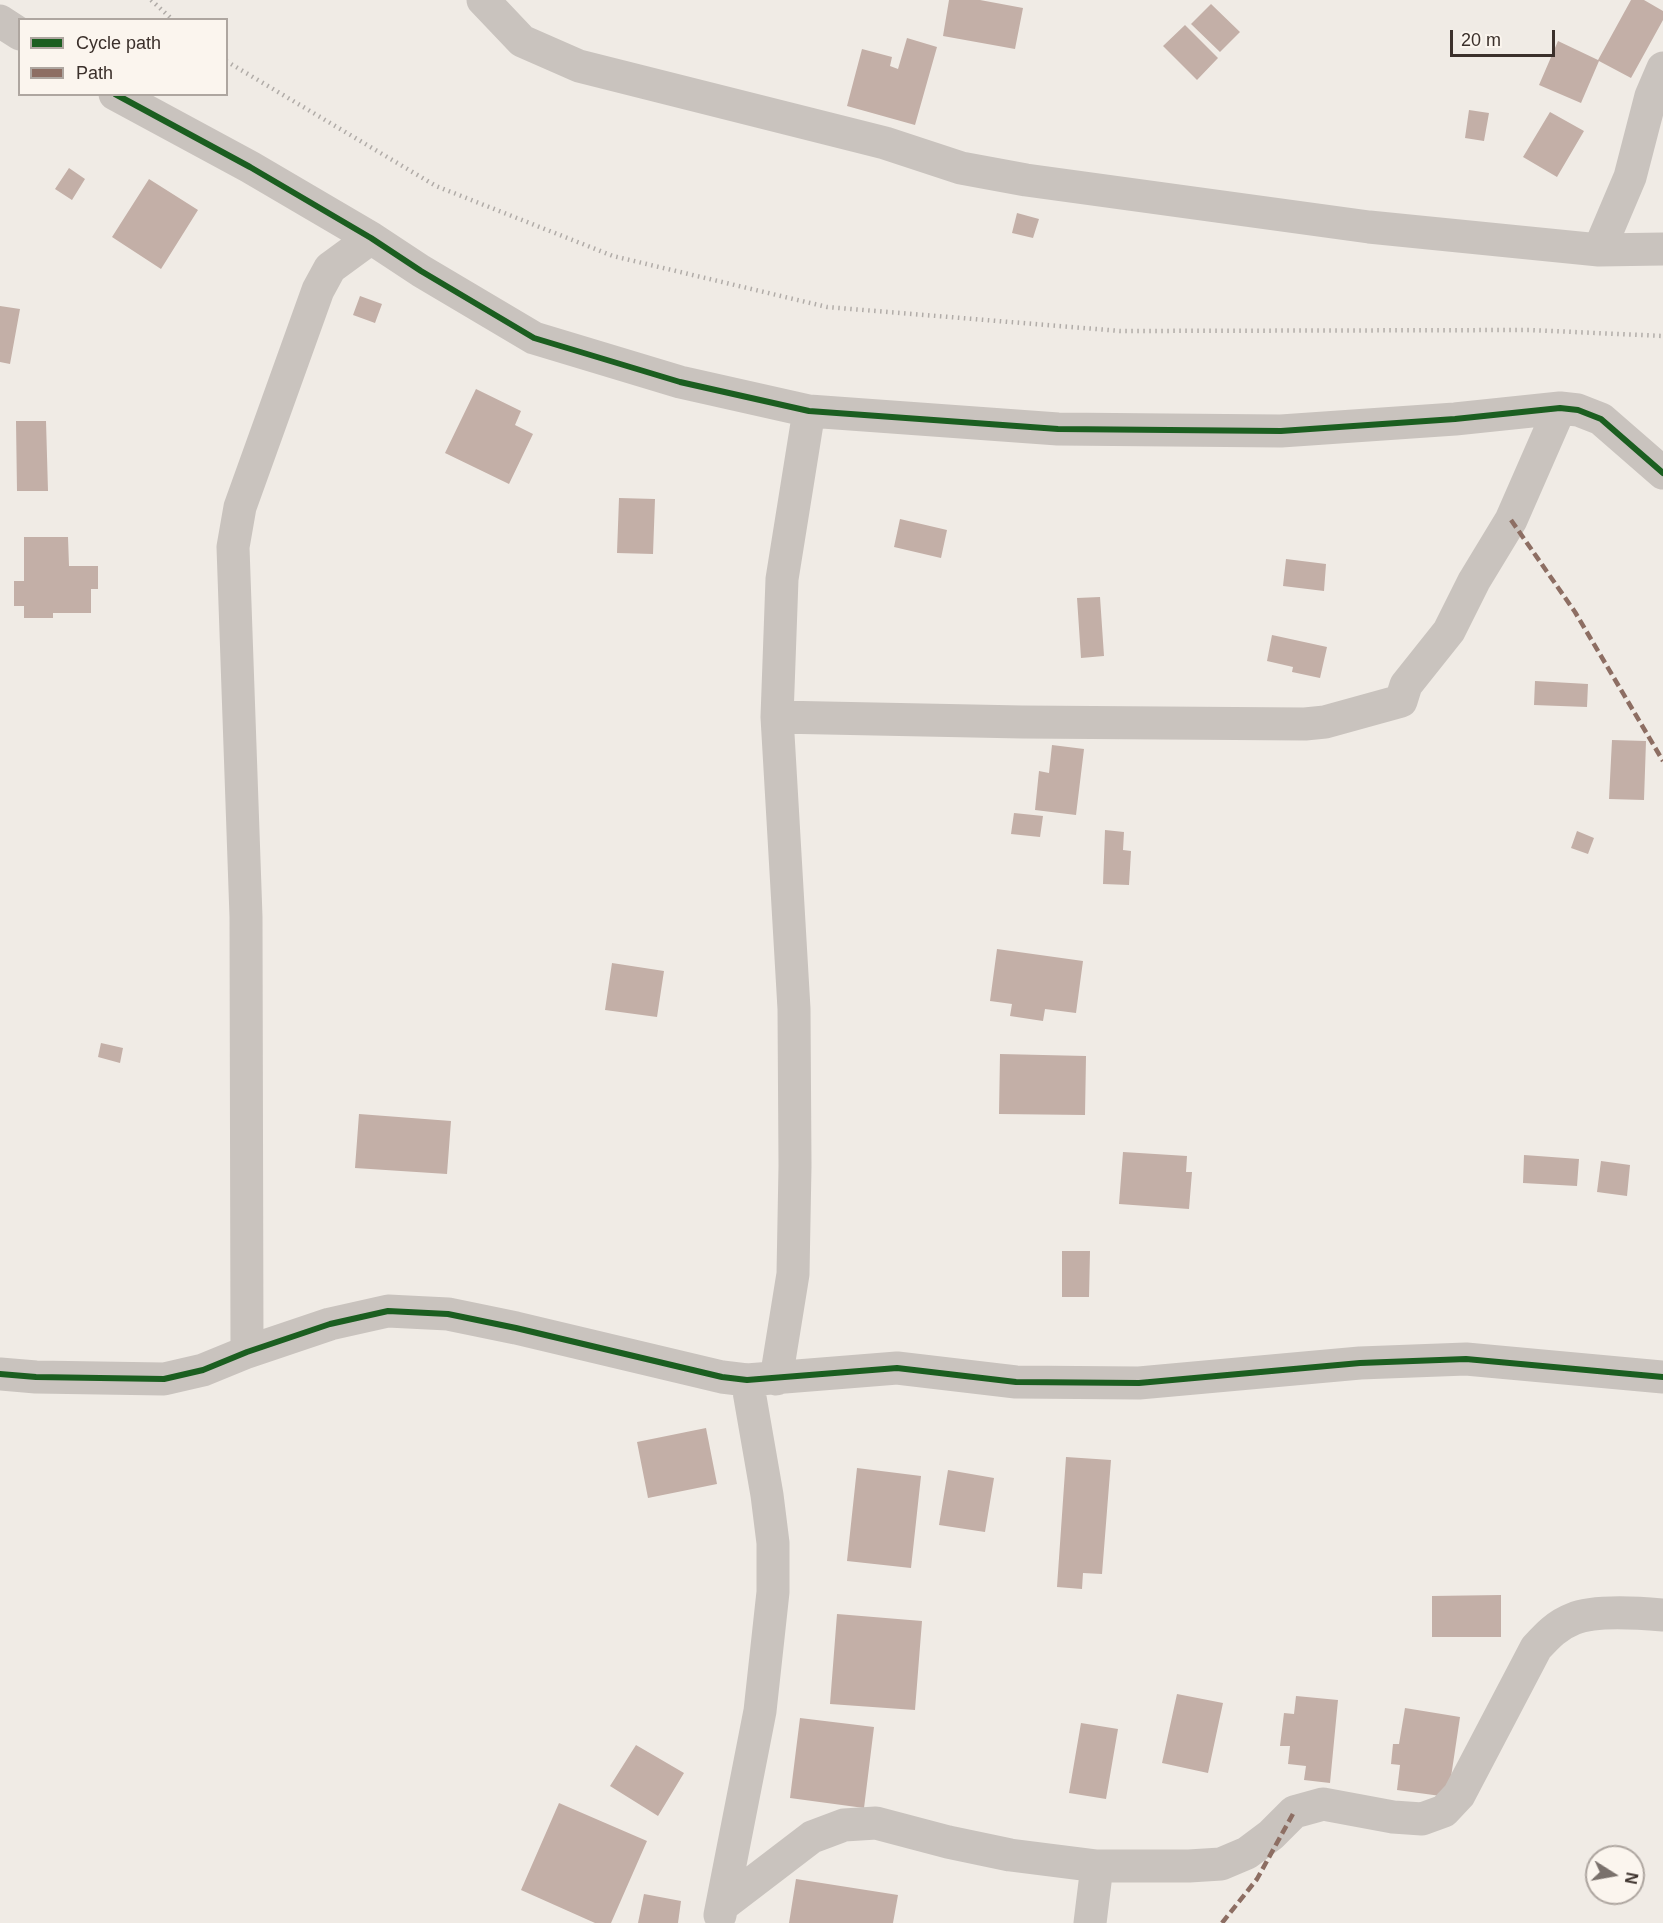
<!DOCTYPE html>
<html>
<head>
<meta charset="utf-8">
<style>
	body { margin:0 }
	#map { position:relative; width:1663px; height:1923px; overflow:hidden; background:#f0ebe5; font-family:Helvetica,sans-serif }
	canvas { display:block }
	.legend { position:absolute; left:18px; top:18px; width:210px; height:78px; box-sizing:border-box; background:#fbf5ee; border:2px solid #aea6a0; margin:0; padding:8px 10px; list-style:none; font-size:18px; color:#3b302b }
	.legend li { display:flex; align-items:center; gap:12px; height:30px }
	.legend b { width:30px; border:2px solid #aea6a0 }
	.north { position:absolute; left:1585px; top:1845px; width:60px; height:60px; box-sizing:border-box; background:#fbf5ee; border:2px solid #aea6a0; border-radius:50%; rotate:101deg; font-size:16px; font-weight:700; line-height:24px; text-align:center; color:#3b302b }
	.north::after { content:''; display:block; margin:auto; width:21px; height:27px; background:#7a716c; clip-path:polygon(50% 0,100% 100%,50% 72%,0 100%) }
	.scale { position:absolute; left:1450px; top:30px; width:105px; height:27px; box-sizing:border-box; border:3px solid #3b302b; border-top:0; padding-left:8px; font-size:18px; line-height:21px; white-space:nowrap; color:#3b302b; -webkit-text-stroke:4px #fbf5ee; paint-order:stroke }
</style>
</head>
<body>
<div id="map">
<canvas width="1663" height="1923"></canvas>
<ul class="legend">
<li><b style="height:8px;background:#1b5e20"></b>Cycle path</li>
<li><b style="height:8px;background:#8d6e63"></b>Path</li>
</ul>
<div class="north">N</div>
<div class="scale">20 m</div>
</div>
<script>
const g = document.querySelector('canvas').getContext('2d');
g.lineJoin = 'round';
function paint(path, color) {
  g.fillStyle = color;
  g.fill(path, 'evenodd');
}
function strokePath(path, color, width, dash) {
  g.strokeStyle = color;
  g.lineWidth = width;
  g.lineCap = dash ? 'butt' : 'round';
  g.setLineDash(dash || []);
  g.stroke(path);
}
paint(new Path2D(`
	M949 0H980L1023 8 1015 49 943 36Z
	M1631 0H1644L1663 11V20L1631 78 1599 61 1581 103 1539 85 1558 41 1598 60Z
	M1211 4 1240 32 1220 52 1191 24Z
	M1185 25 1218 58 1197 80 1163 46Z
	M907 38 937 47 915 125 847 106 862 49 892 57 890 66 898 69Z
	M1469 110 1489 113 1484 141 1465 138Z
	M1550 112 1584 131 1557 177 1523 157Z
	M69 168 85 179 72 200 55 189Z
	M149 179 198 210 161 269 112 237Z
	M1017 213 1039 219 1033 238 1012 233Z
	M360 296 382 304 375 323 353 315Z
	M0 306 20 309 10 364 0 362Z
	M476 389 521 411 515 425 533 434 509 484 445 453Z
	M16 421H46L48 491H17Z
	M619 498 655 499 653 554 617 553Z
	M900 519 947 530 941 558 894 547Z
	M24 537H68L69 566H98V589H91V613H53V618H24V606H14V581H24Z
	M1286 559 1326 564 1324 591 1283 586Z
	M1100 597 1104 656 1081 658 1077 598Z
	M1272 635 1327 647 1320 678 1292 672 1293 667 1267 661Z
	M1535 681 1588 684 1587 707 1534 705Z
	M1612 740 1646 741 1644 800 1609 799Z
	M1052 745 1084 749 1076 815 1035 810 1039 771 1049 773Z
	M1014 813 1043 816 1040 837 1011 834Z
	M1105 830 1124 832 1123 850 1131 851 1129 885 1103 884Z
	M1577 831 1594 838 1588 854 1571 848Z
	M997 949 1083 961 1076 1013 1045 1009 1043 1021 1010 1016 1012 1004 990 1001Z
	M612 963 664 971 657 1017 605 1010Z
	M101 1043 123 1048 120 1063 98 1057Z
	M1000 1054 1086 1056 1085 1115 999 1114Z
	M359 1114 451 1121 447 1174 355 1168Z
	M1123 1152 1187 1156 1186 1172H1192L1189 1209 1119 1204Z
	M1524 1155 1579 1159 1577 1186 1523 1183Z
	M1601 1161 1630 1165 1627 1196 1597 1192Z
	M1062 1251H1090L1089 1297H1062Z
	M706 1428 717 1484 648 1498 637 1442Z
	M1066 1457 1111 1460 1102 1574 1083 1573 1082 1589 1057 1587Z
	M857 1468 921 1476 911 1568 847 1561Z
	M948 1470 994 1478 985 1532 939 1525Z
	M1501 1595V1637H1432V1596Z
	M837 1614 922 1621 915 1710 830 1704Z
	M1177 1694 1223 1703 1208 1773 1162 1763Z
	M1296 1696 1338 1700 1330 1783 1304 1780 1306 1766 1288 1764 1290 1746H1280L1284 1713 1294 1714Z
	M1405 1708 1460 1717 1448 1797 1397 1790 1400 1765 1391 1764 1393 1744H1399Z
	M800 1718 874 1727 864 1808 790 1798Z
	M1081 1723 1118 1729 1106 1799 1069 1793Z
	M636 1745 684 1773 658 1816 610 1786Z
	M559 1803 647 1841 611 1923H595L521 1890Z
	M796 1879 898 1895 893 1923H789Z
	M644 1894 681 1901 678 1923H638Z`), '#c3afa7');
strokePath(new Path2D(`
	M483 0 522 41 579 66 885 143 961 168 1026 180 1369 227 1599 250 1663 249
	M0 21 20 34
	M115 94 250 167 371 238 421 271 534 338 680 382 809 411 1058 429 1281 431 1455 419 1560 408 1578 410 1601 419 1663 473
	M1599 250 1630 177 1651 96 1663 68
	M777 717 1022 722 1305 724 1325 722 1401 701 1406 685 1449 631 1474 581 1511 520 1560 408
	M247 1352 246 917 233 547 240 507 318 290 330 268 371 238
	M0 1374 36 1377 164 1379 203 1370 247 1352 330 1324 388 1311 448 1314 516 1328 722 1377 747 1380 897 1368 1016 1382 1139 1383 1360 1363 1466 1359 1663 1377
	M776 1379 793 1274 795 1166 794 1009 777 717 782 579 809 411
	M723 1905 812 1837 844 1825 876 1823 948 1842 1010 1855 1097 1866H1189L1221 1864 1247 1853 1271 1835 1294 1812 1323 1804 1393 1817 1422 1819 1444 1811 1459 1795 1536 1648C1547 1636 1557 1625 1573 1619 1593 1610 1640 1613 1663 1615
	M720 1915 760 1711 773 1592V1543L767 1495 747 1380
	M1090 1923 1097 1866`), '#c9c3be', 33);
strokePath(new Path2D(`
	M151 0 173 20
	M226 61 436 186 613 256 827 307 1120 331 1529 330 1663 336`), '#b1aca8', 4.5, [1.5, 4.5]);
strokePath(new Path2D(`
	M1511 520 1575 612 1663 761
	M1222 1923 1257 1879 1294 1812`), '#8d6e63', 4.5, [9, 4.5]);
strokePath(new Path2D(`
	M115 94 250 167 371 238 421 271 534 338 680 382 809 411 1058 429 1281 431 1455 419 1560 408 1578 410 1601 419 1663 473
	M0 1374 36 1377 164 1379 203 1370 247 1352 330 1324 388 1311 448 1314 516 1328 722 1377 747 1380 897 1368 1016 1382 1139 1383 1360 1363 1466 1359 1663 1377`), '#1b5e20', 6);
</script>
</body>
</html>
